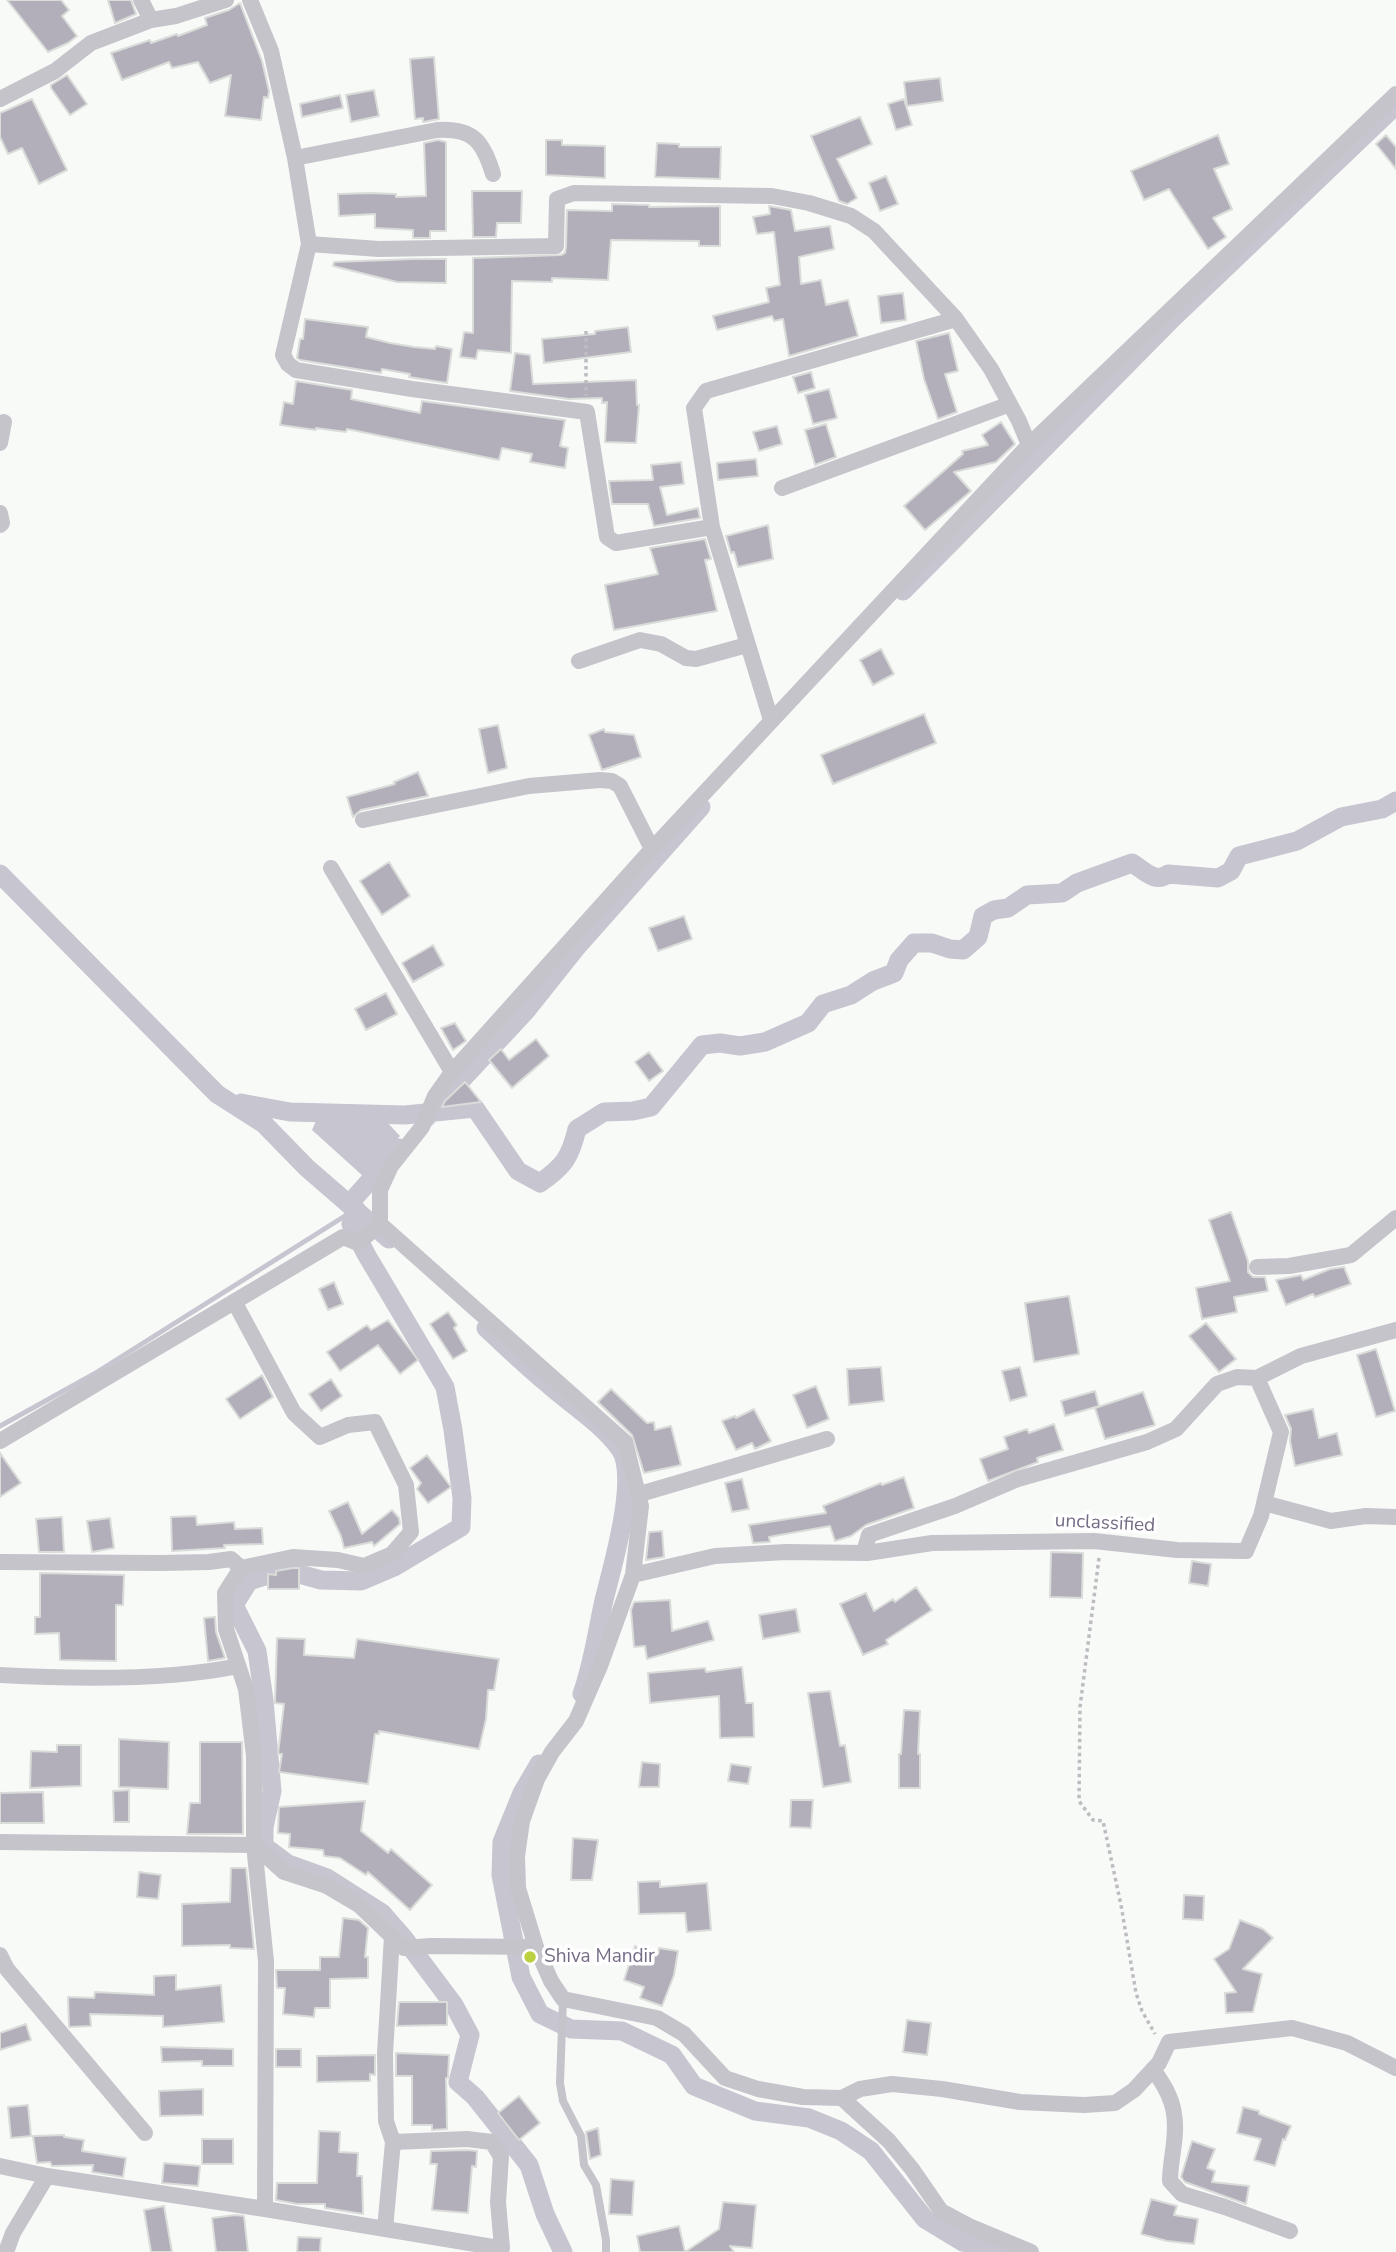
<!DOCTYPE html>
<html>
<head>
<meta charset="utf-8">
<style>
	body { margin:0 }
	canvas { display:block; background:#f8faf8 }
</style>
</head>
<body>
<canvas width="1396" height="2252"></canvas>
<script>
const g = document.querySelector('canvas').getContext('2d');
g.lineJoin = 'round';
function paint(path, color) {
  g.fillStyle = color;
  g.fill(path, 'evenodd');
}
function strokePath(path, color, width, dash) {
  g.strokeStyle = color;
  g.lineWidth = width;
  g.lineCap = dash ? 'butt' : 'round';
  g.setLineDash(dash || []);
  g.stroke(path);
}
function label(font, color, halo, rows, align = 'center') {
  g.font = font + ' "Nunito Sans",sans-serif';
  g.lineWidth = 7;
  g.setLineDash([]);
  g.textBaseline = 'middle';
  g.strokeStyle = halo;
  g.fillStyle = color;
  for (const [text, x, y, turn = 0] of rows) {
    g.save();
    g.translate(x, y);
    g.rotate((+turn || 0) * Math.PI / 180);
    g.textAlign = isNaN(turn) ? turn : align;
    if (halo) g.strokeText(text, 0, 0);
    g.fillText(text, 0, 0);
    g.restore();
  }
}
paint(new Path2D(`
	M317 1119 385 1120 400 1136 364 1177 312 1130Z`), '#c7c5d0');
strokePath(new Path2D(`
	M0 1426 94 1374 356 1209`), '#c7c5d0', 5);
strokePath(new Path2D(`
	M903 591 1169 322 1396 105
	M0 874 217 1094 264 1124 307 1168 389 1239
	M241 1103 290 1112 405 1115 475 1108 518 1171 540 1183C564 1166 570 1158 577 1129L604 1112 633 1111 651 1107 702 1045 720 1043 740 1046 765 1042 808 1023 823 1004 851 995 873 981 894 973 899 960 914 943H932L950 949 963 950 978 937 983 916 994 910 1008 908 1027 895 1062 893 1077 883 1132 863C1144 870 1155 884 1168 874L1218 878 1231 871 1239 856 1297 841 1341 817 1382 809 1396 801
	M424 1120 525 1012 576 948 701 807
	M349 1204 399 1148
	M356 1209 351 1224 366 1254 445 1387 453 1430 462 1498 461 1527 394 1567 361 1581 321 1580 285 1570 249 1581 234 1605 257 1651 264 1700 272 1791 264 1827V1846L288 1864 327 1878 382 1913 403 1937 454 2005 470 2035 458 2082 475 2097 529 2165 545 2214 563 2252
	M486 1328C506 1347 527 1367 549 1385 572 1405 602 1424 620 1449 639 1477 612 1568 604 1600 597 1632 593 1663 582 1694
	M539 1764 522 1793 502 1842 501 1875 521 1977 540 2014 571 2029 622 2031 672 2055 694 2086 755 2111 809 2118 841 2131 871 2151 925 2219 963 2242 1003 2252`), '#c7c5d0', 19);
const building = new Path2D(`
	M7 0H61L69 10 62 16 77 36 68 43 48 52Z
	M108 0H131L136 14 115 23Z
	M240 3 262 61 269 91 268 98 264 97 261 120 225 116 231 75 210 83 198 62 172 68 169 62 122 80 111 53 150 40 151 43 177 34 178 36 207 25 205 18 229 10Z
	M434 57 439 119 423 122V118L415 119 410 59Z
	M67 75 87 104 70 115 51 88V85Z
	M940 78 943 101 907 106 904 82Z
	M374 90 379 116 351 122 346 95Z
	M340 95 343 108 302 117 300 104Z
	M32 99 67 170 39 184 22 148 8 154 0 137V113Z
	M904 99 912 125 896 130 888 104Z
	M860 117 872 144 837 159 857 198 847 204 839 201 811 136Z
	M1218 135 1229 164 1214 169 1232 209 1213 218 1226 237 1208 249 1169 189 1144 200 1131 171Z
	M1386 135 1396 147V169L1376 144Z
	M438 140 446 142V231H430V238H413V230L375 228V214L339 216 338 194 370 193 396 194V197L426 196 424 143Z
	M546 140H562V145L605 146V178L546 175Z
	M657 143 679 144V147H721L720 179 655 177Z
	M886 176 898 204 880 211 869 183Z
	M472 191H522L521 223H497L496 237H473Z
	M612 204 649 205V207L720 206V246H699V241L611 240 608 280 552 278V282L512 281 511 353 478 350 476 359 460 357 464 332 473 333V258L561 255 565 253 566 247 567 210 612 211Z
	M769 206 791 210 795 231 830 226 834 249 799 257 801 284 821 280 826 305 848 300 858 336 789 356 783 319 774 321 772 316 717 330 713 316 769 302 766 288 780 285 774 232 757 234 753 217 770 214Z
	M413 259H446V283L397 282 333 266 334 262Z
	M903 293 906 320 881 323 878 296Z
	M305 319 368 327 366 337 390 343 414 347 435 349 436 346 452 349 447 383 409 377 410 374 382 369 381 373 300 360 297 358 300 339H303Z
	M628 327 631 352 544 363 542 339 595 334V331Z
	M949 333 958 371 945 374 957 412 938 419 924 379 916 341Z
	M515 353 530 355 533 384 636 380 637 405H639L636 443 605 442 607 402 602 403V398L569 399 510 391Z
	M811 372 815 388 798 393 793 377Z
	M296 381 352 390 351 399 420 413 422 401 565 420 560 446 568 448 565 468 530 462 532 454 502 448 499 460 347 429 346 432 316 428V430L280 425 284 402 293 404Z
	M829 389 837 418 813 424 805 395Z
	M1001 422 1015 444 996 462 954 472 971 491 925 530 904 506 963 454 962 451 988 445 982 435Z
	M826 424 836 457 815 465 805 430Z
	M777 426 782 444 759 451 753 432Z
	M756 459 758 476 718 480 717 463Z
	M681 462 684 484 660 487 667 515 698 508 700 518 654 526 648 504H612L609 481 653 480 651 465Z
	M768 525 773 559 738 567 734 552 731 553 726 536Z
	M705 539 711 559 705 560 717 611 614 630 605 585 658 574 650 548Z
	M881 649 894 674 873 685 860 660Z
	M924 714 936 743 833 784 821 755Z
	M498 725 507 768 488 773 479 729Z
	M604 729 605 732 634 735 641 757 602 770 589 735Z
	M418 772 428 796 361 810 353 817 347 797 395 784 394 782Z
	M389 862 410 896 382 915 360 881Z
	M684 916 692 939 658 951 649 928Z
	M433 945 444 965 413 982 402 963Z
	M386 993 397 1014 366 1030 355 1009Z
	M455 1023 466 1041 453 1050 441 1028Z
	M536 1039 549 1056 512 1088 489 1060 501 1049 509 1060Z
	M649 1052 663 1071 649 1081 635 1062Z
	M465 1082 481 1102 442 1107 445 1101Z
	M1231 1212 1248 1261V1272L1253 1277H1265L1268 1291 1234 1297 1237 1312 1202 1319 1196 1288 1230 1281 1209 1220Z
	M1344 1267 1351 1284 1315 1297 1313 1294 1286 1305 1276 1280 1301 1275 1303 1280 1330 1269Z
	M334 1282 343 1304 328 1310 319 1289Z
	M1069 1296 1079 1354 1034 1362 1025 1303Z
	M448 1312 457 1325 454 1328 467 1351 453 1359 430 1324Z
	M388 1320 418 1360 400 1374 378 1345 340 1371 327 1352 367 1325 371 1330Z
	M1206 1323 1236 1359 1219 1372 1189 1336Z
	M1376 1349 1395 1411 1376 1417 1357 1355Z
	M881 1367 884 1401 849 1405 847 1369Z
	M1020 1367 1027 1396 1010 1401 1002 1371Z
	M262 1375 273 1397 240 1419 226 1399Z
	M331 1379 342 1396 321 1411 309 1394Z
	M816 1386 829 1419 807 1428 793 1395Z
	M611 1389 647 1423 654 1422 655 1430 671 1426 681 1465 644 1473 632 1435 598 1402Z
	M1095 1391 1099 1406 1065 1416 1061 1401Z
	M1143 1392 1155 1425 1105 1439 1095 1408Z
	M754 1409 771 1441 755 1449 752 1443 736 1450 722 1421 735 1416 736 1418Z
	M1313 1409 1319 1438 1337 1433 1342 1455 1295 1466 1290 1441 1291 1429 1285 1415Z
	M1054 1424 1063 1450 1037 1458 1038 1462 988 1481 980 1459 1008 1449 1004 1437 1027 1429 1029 1433Z
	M0 1453 21 1483 0 1497Z
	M427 1455 451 1487 428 1503 417 1489 421 1483 410 1468Z
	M904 1477 914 1508 866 1525 851 1536 835 1541 830 1526 769 1537 770 1542 753 1543 749 1525 826 1513 823 1506 881 1483 882 1485Z
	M742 1479 749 1509 732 1512 725 1483Z
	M348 1502 362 1534 392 1510 399 1518 400 1524 374 1546 372 1542 344 1548 341 1536 329 1511Z
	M196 1516 197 1525 234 1522 235 1529 262 1528 263 1544 224 1545 225 1548 172 1551 171 1517Z
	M62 1517 64 1552H39L36 1519Z
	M110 1518 114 1548 92 1552 87 1521Z
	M662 1531 664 1557 646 1560 649 1532Z
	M1051 1552 1083 1553 1082 1598 1050 1597Z
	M1192 1561 1211 1564 1208 1586 1189 1583Z
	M293 1568H299V1589H268V1574L276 1575V1571Z
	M40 1573 124 1575 123 1605H116V1661L60 1660 59 1633 35 1634V1617H40Z
	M916 1587 932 1610 886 1640 888 1644 863 1655 840 1604 866 1593 874 1611 893 1599 895 1602Z
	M670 1600 672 1631 708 1621 714 1640 647 1659 645 1646 634 1647 631 1610 634 1602Z
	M796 1609 800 1632 763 1639 759 1615Z
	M215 1617 216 1632 225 1658 208 1661 204 1618Z
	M277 1638 305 1639 304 1655 354 1658 357 1639 499 1659 494 1690H488L486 1719 479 1749 379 1731V1734H375L368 1784 279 1772 282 1754H278L284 1704 275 1703Z
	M742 1667 746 1703H753L754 1737 720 1738 719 1696 650 1703 648 1673 705 1668 706 1672Z
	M830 1691 840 1746 845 1745 851 1782 823 1787 808 1693Z
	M904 1710 920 1711 918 1754H920V1788H899V1754H901Z
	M119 1739 169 1742 168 1789 119 1787Z
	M200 1742H242L243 1834H187L190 1803H200Z
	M57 1745H81V1786L30 1788 31 1751 57 1752Z
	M642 1762 660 1764 659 1787H639Z
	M731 1764 751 1767 748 1784 728 1781Z
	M129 1790V1822H114L113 1791Z
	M43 1792 44 1823H0V1793Z
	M791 1800H813L811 1828 790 1827Z
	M365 1801 361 1831 388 1853 391 1849 432 1885 410 1910 368 1872 366 1875 340 1858 324 1856 323 1850 289 1847 290 1834 278 1833 279 1807Z
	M573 1838 598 1840 592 1880H571Z
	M231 1868H246L254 1949 230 1948V1945L182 1946V1904L230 1902Z
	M139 1872 161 1875 158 1899 137 1897Z
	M660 1881V1887L707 1883 711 1930 687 1932 685 1913 639 1914 638 1882Z
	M1184 1895 1204 1896 1203 1920 1183 1919Z
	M343 1918 359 1920 368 1928 365 1957H368V1978L330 1979V2008H315L314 2017 283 2014 285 1988H277L276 1970H320V1957H339Z
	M1240 1920 1263 1929 1273 1938 1243 1969 1262 1974 1253 2012 1226 2013 1225 1993 1236 1992 1214 1959 1229 1949Z
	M635 1946 658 1954 659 1948 678 1951 674 1975 662 2006 640 1998 644 1987 624 1980Z
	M176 1975V1990L221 1985 224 2022 163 2027V2016L90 2014 91 2026 69 2027 68 1997 94 1998 95 1992 154 1995V1976Z
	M399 2002H447V2025L397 2026Z
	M907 2020 931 2023 927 2055 903 2052Z
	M26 2024 31 2040 0 2050V2033Z
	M161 2047 233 2049V2066H202V2061L162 2062Z
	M276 2049H301V2067H276Z
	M396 2053 449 2055 448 2078H446L447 2129 432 2130V2125H412V2076H396Z
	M375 2055V2075L370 2074V2081L317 2082V2056Z
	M203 2089V2115L160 2116 159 2091Z
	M519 2096 540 2123 519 2140 498 2113Z
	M28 2105 31 2136 11 2138 8 2107Z
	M1243 2107 1259 2111V2114L1291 2126 1285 2140 1283 2139 1275 2166 1254 2160 1261 2139 1237 2133Z
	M598 2128 601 2155 590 2159 586 2132Z
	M319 2131 340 2132 339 2152 358 2153 357 2176H362L363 2214 325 2208V2204H297L276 2200 277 2183H317Z
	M64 2135V2137L84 2140 82 2151 126 2158 123 2177 92 2172 93 2165 52 2166 50 2162 37 2163 33 2136Z
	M202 2139H233V2164H202Z
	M1192 2141 1215 2149 1207 2168 1215 2171 1212 2182 1249 2186 1246 2204 1185 2182 1181 2177Z
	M467 2150 477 2151 476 2167 472 2166 468 2213 432 2210 437 2164H430L431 2151Z
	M164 2163 200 2166 198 2186 162 2183Z
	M611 2179 634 2181 632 2215 609 2214Z
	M1151 2199 1177 2206 1174 2215 1198 2219 1194 2244 1167 2241 1141 2234Z
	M723 2202 756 2205 752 2248 730 2246 734 2252H685L719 2229Z
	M164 2206 172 2252H151L144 2210Z
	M235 2215 244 2216 248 2252H216L212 2218Z
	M679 2226 685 2252H640L637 2236Z
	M298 2237 321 2238 320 2252H297Z`);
paint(building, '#b2afba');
strokePath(building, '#dadcda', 2);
strokePath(new Path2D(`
	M586 331V396
	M1099 1558 1080 1707 1079 1801 1093 1820 1103 1821 1121 1905 1136 1993 1142 2011 1155 2034`), '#bebcc1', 3.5, [3.5, 3.5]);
strokePath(new Path2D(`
	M563 1999 560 2083 563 2101 581 2136 584 2165 596 2185 606 2240V2252`), '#c6c4cb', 8);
strokePath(new Path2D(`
	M141 0 151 20 176 16 226 0
	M250 0 271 51 295 158 309 244 379 249 556 246 557 199 574 193 772 196 809 203 851 216 874 231 956 319 991 369 1019 421 1029 445
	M0 99 55 71 91 43 151 20
	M295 158 437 130C473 128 483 141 493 174
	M309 244 283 355 288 364 296 370 412 389 587 412 607 537 616 543 712 527 694 408 706 391 956 319
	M0 443 4 422
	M782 488 1010 404
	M0 513 2 523 0 525
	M712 527 771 720
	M579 661 640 640 661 644 686 658 696 659 747 645
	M363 820 529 786 600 780 612 781 620 786 652 849
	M331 868 452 1072
	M1257 1267 1289 1266 1351 1255 1396 1218
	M235 1303 294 1413 320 1437 348 1425 375 1422 406 1485 411 1532 392 1554 364 1566 338 1560 293 1557 241 1568 225 1593 226 1629 246 1689 254 1756V1845L284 1872 327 1886 359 1905 404 1948 431 1946 536 1947 551 1981 563 1999 657 2018 684 2034 725 2078 758 2089 803 2097 842 2098 860 2089 892 2084 942 2089 1020 2102 1084 2105 1115 2103 1134 2090 1159 2063 1169 2042 1292 2028 1347 2043 1396 2068
	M0 1441 343 1237 358 1243 380 1224
	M640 1494 827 1439
	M1264 1503 1331 1521 1366 1516 1396 1517
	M867 1553 866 1545 869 1535 955 1506 1018 1479 1147 1442 1176 1429 1217 1384 1237 1377 1257 1378
	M0 1562 161 1563 209 1562 231 1559 241 1568
	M633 1575 715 1556 786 1552 867 1553 932 1543 1094 1541 1177 1550 1246 1551 1261 1516 1281 1432 1257 1378 1301 1356 1396 1330
	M0 1675C73 1679 167 1681 238 1666
	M0 1842 254 1845 266 1961 265 2209 493 2247 502 2248 498 2202 501 2157 492 2142 467 2139 393 2142 385 2229
	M392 1936 385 2054 386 2121 393 2142
	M536 1947 518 1888 517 1856 522 1821 537 1779 552 1752 576 1721 600 1666 633 1575 641 1506 625 1442 380 1224V1190L391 1166 422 1127 435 1096 452 1072 652 849 1029 445 1396 94
	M0 1955 7 1969 145 2133
	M1153 2069C1162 2082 1172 2097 1174 2114 1178 2136 1170 2159 1170 2181L1182 2194 1225 2207 1290 2231
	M842 2098 889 2141 912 2169 941 2211 971 2227 1031 2252
	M0 2166 47 2176 265 2209
	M6 2252 13 2233 47 2176`), '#c6c4cb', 16);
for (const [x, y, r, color] of [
	[530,1957,7,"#bcd042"]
]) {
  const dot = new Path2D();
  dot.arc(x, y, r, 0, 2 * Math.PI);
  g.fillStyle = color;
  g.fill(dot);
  strokePath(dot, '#fff', 2.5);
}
label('19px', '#756c85', '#fff', [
	["unclassified",1105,1524,3]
]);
label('19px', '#756c85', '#fff', [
	["Shiva Mandir",544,1957]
], 'left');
</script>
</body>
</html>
